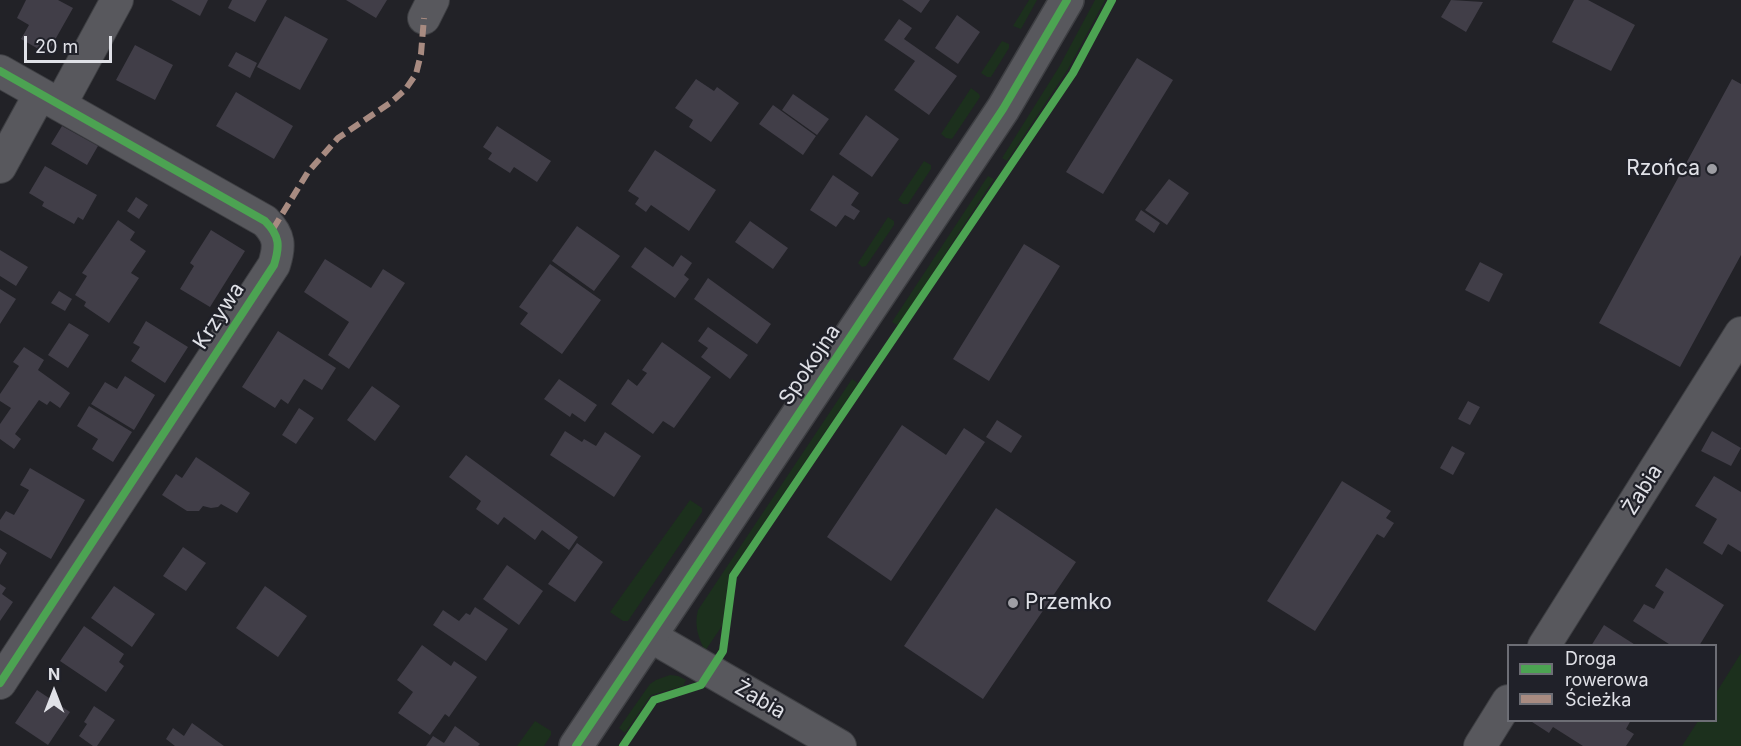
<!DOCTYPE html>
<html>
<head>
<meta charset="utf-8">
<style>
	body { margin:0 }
	#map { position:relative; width:1741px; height:746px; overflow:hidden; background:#222227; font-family:Inter,sans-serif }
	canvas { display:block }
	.legend { position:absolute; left:1507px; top:644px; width:210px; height:78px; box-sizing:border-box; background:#202129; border:2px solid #6d6e75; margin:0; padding:8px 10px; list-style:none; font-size:18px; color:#e0e1e7 }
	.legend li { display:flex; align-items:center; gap:12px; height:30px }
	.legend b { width:30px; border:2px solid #6d6e75 }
	.north { position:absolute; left:24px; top:662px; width:60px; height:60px; -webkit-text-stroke:4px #202129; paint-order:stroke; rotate:0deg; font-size:16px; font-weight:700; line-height:24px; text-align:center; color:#e0e1e7 }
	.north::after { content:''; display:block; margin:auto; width:21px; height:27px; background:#e0e1e7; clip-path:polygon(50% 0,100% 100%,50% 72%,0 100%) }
	.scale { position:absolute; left:24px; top:36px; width:88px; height:27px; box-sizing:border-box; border:3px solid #e0e1e7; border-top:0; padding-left:8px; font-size:18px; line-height:21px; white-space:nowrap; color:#e0e1e7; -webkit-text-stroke:4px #202129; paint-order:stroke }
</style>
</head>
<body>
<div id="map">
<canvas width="1741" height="746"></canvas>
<ul class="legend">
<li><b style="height:8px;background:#4ca352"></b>Droga rowerowa</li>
<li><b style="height:8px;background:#a88b81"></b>Ścieżka</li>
</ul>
<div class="north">N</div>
<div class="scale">20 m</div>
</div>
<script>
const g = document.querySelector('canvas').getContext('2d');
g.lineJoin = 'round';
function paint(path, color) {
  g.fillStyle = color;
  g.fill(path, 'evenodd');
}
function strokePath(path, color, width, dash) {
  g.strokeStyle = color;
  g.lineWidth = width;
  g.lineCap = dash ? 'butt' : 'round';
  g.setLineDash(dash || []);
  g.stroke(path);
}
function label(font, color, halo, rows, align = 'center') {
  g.font = font + ' Inter,sans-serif';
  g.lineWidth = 4.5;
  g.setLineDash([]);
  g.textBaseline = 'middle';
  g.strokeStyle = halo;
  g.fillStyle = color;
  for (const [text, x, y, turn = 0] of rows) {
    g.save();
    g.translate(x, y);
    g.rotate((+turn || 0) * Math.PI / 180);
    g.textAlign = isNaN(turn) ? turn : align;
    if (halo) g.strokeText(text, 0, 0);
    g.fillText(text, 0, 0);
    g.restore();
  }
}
paint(new Path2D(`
	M1029 0H1037L1021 29 1013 26Z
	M1095 0H1105L1068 69 1007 161 1002 158 1059 67Z
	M1002 41 1009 44V48L991 77H987L981 73Z
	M971 88 979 94 980 97 952 139 946 138 941 134Z
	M924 161 931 165V169L908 204H903L898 200Z
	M988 176 994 179 898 326 892 322Z
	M888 217 894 221V225L866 266 862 267 858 263Z
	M852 379 858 383 729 574 722 626 705 651C698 637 694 625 698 610Z
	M690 500 702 508V512L628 621H623L610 612Z
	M1741 653V746H1682L1698 721 1716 720V693Z
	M670 675 678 676 686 680 683 686 651 695 625 733 619 728 650 684 656 680Z
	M535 721 551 731V735L544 746H517Z`), '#1c301d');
paint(new Path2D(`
	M26 0H58L73 8 47 54 21 39 29 25 17 18Z
	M171 0H208L200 16Z
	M232 0H267L255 22 228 8Z
	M346 0H387L376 18Z
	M902 0H930L921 13Z
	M1451 0 1483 2 1466 32 1441 17Z
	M1574 0H1588L1635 25 1611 71 1552 42Z
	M957 15 980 32 958 64 935 48Z
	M285 16 328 39 300 90 257 67Z
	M899 19 912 28 904 39 957 76 929 115 894 90 915 61 884 40Z
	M135 45 173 65 155 100 116 80Z
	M236 52 257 63 250 78 228 66Z
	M1137 58 1173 80 1103 194 1066 172Z
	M696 79 714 91 717 87 739 103 711 142 689 127 693 120 675 108Z
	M1732 79 1741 84V255L1680 367 1599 323Z
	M236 92 293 126 274 159 216 126Z
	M793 94 829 119 817 135 782 110Z
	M773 105 816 136 803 155 759 124Z
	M866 115 899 139 872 177 839 154Z
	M62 126 98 146 87 165 51 144Z
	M497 126 551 161 537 182 514 167 510 173 488 159 492 153 483 147Z
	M655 150 716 190 689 231 651 205 646 212 635 204 639 198 628 191Z
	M45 166 97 195 83 220 78 217 74 224 42 206 44 202 29 193Z
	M833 175 859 193 851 205 860 211 854 220 845 215 836 227 810 210Z
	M1169 179 1189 193 1167 225 1145 210Z
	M136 197 148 205 139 219 127 211Z
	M1141 210 1160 223 1154 233 1135 220Z
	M118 220 135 232 130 240 146 251 131 273 139 278 109 323 84 306 86 302 75 295 87 276 82 273Z
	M750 221 788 248 773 269 735 242Z
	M577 226 620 256 594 291 552 261Z
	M211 230 245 251 210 307 180 289 194 266 190 263Z
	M1024 244 1060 266 989 381 953 359Z
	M645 247 673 267 681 255 692 263 684 275 689 279 675 298 631 267Z
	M0 250 28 267 16 286 0 276Z
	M325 259 371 288 383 269 405 283 349 369 328 355 349 322 304 292Z
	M1480 262 1503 274 1489 302 1465 290Z
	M550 264 601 300 562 354 520 324 528 313 519 307Z
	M708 278 771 324 757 344 694 299Z
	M0 289 16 299 0 324Z
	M59 291 72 299 65 311 51 303Z
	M146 321 188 347 165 383 131 361 140 347 133 343Z
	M69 323 89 335 68 368 48 355Z
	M708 327 748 355 730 379 701 357 708 348 698 341Z
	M278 331 336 368 322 390 304 379 288 404 281 399 275 408 242 387Z
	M662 342 711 377 674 428 663 421 653 434 611 404 628 379 637 386 647 373 642 370Z
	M24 347 44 360 38 370 70 393 60 408 50 401 47 405 39 400 15 434 21 439 14 449 0 439V424L11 408 0 401V394L19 366 13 362Z
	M125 376 155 395 134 430 91 404 105 382 117 389Z
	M559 379 597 405 585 422 572 413 570 417 544 399Z
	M372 386 400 406 375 441 347 420Z
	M1468 401 1480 407 1470 425 1458 419Z
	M89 406 132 432 113 462 92 449 98 439 77 426Z
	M299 408 314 418 296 444 282 435Z
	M997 420 1022 436 1011 453 986 437Z
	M902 425 946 455 964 428 985 442 891 581 827 537Z
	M565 431 582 442 584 439 596 446 605 432 641 456 614 497 550 455Z
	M1712 431 1741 448 1731 466 1701 451Z
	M1452 446 1465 453 1453 475 1440 468Z
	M466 455 578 537 569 550 542 530 535 540 504 517 498 525 476 509 481 501 449 477Z
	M196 457 250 493 237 513 221 504 218 507 211 508 203 506 199 511H187L162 495 176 474 182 478Z
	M30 468 85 500 51 559 0 530V520L6 511 14 515 29 490 20 485Z
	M1714 476 1741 492V552L1728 544 1722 555 1703 543 1717 519 1695 506Z
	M1342 481 1391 511 1386 518 1394 523 1384 538 1377 534 1315 631 1267 601Z
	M996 508 1076 562 983 699 904 646Z
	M577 543 603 562 575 602 548 584Z
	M183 547 206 563 186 591 163 576Z
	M0 548 7 553 0 565Z
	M507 565 543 591 519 625 483 599Z
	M1666 568 1724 605 1699 646H1672L1633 621 1644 604 1654 609 1664 592 1655 586Z
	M0 584 6 588 2 594 13 602 0 621Z
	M114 586 155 614 132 647 91 618Z
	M265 586 307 616 278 657 236 628Z
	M475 607 508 629 486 661 433 625 443 610 459 621 466 613 470 615Z
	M1604 625 1637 646H1591Z
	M84 626 124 654 119 662 124 666 106 692 60 661Z
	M422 645 451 666 454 661 477 677 449 717 445 714 430 735 398 713 413 692 397 680Z
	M37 690 70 712 48 745 15 723Z
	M94 706 115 720 97 746H93L79 736 87 724 84 722Z
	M1529 720H1631L1626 729 1634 734 1626 746H1583L1553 727 1549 733Z
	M192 723 224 746H175L166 739 173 728 184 736Z
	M455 726 480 744 478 746H426L433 736 444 743Z`), '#413e48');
const street = new Path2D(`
	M424 18 433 0
	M0 71 265 221C280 236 280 246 274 265L0 683
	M60 105 117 0
	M0 167 40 94
	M650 636 840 746
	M1544 646 1741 333
	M1480 746 1508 701`);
const secondary = new Path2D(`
	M576 746 1003 109 1067 0`);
strokePath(street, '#3e3f43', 34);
strokePath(secondary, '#3e3f43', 36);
strokePath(street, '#58585d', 32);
strokePath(secondary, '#58585d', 33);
strokePath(new Path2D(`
	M273 229 308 172 338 138 390 103 405 90 416 74 421 54 424 18`), '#a88b81', 6, [12, 6]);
strokePath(new Path2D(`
	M0 71 265 221C280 236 280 246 274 265L0 683
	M576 746 1003 109 1067 0
	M623 746 654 700 701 685 723 651 733 576 1073 73 1112 0`), '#4ca352', 8);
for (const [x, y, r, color] of [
	[1712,169,6,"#9e9ea4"],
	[1013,603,6,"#9e9ea4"]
]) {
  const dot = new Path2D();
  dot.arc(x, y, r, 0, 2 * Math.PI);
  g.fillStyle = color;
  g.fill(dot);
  strokePath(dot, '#202129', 2);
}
label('21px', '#e0e1e7', '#202129', [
	["Rzońca",1700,169],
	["Przemko",1025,603,"left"]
], 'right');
label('21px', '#e0e1e7', '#202129', [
	["Krzywa",219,316,-57],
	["Spokojna",810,365,-56],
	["Żabia",1643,490,-58],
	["Żabia",760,700,30]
]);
</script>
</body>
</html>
